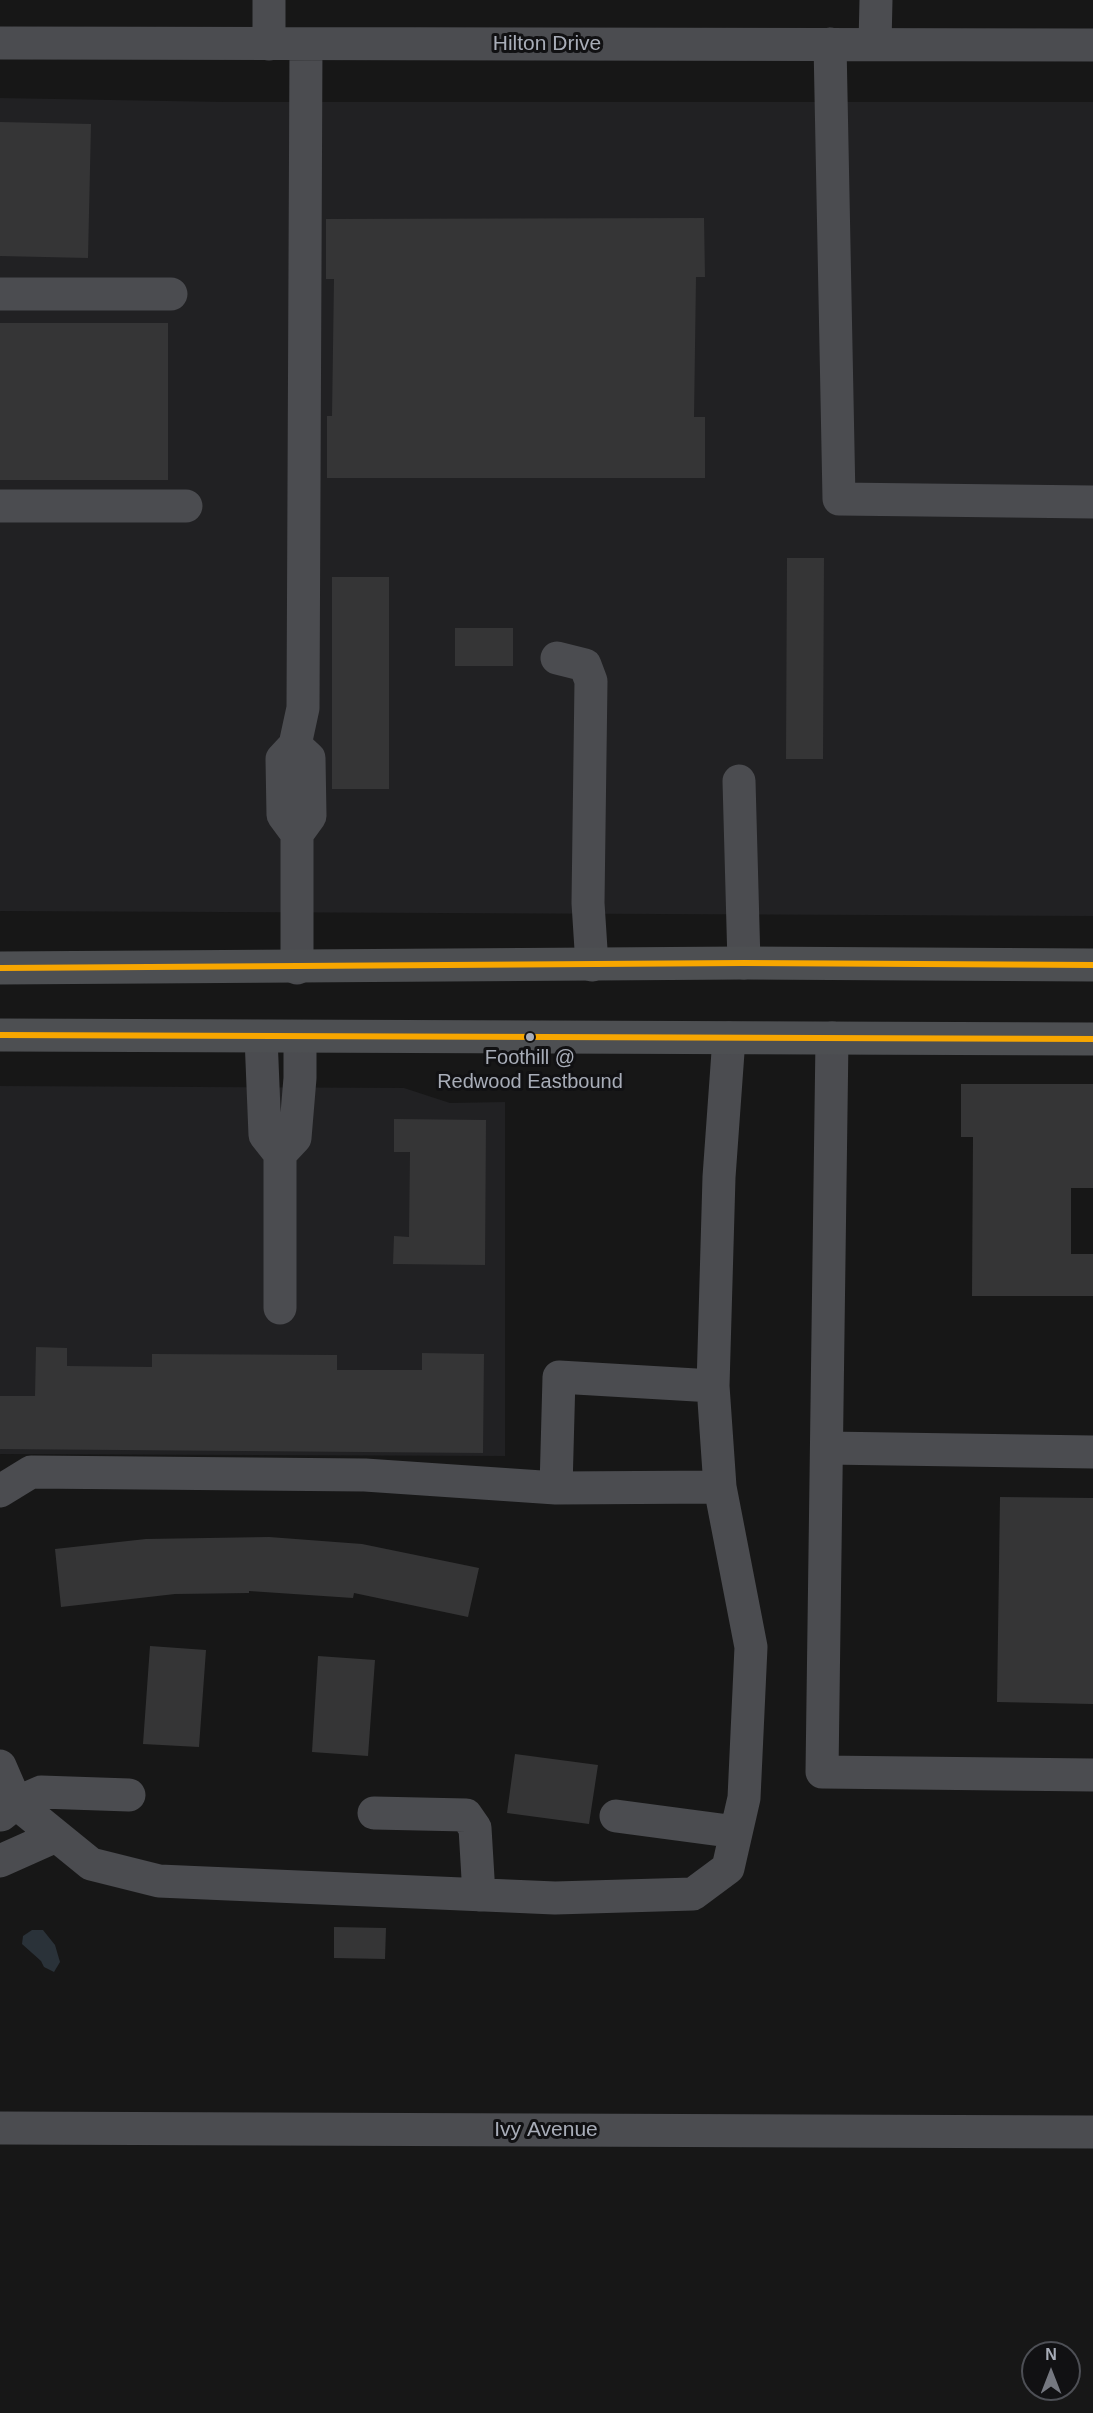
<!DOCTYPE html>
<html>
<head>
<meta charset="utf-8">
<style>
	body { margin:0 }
	#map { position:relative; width:1093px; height:2413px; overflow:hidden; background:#171717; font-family:Helvetica,sans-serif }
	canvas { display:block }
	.north { position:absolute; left:1021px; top:2341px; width:60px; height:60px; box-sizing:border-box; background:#111113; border:2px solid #4d4f55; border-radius:50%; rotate:0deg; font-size:16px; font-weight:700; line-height:24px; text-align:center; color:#a8adb8 }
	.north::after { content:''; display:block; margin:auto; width:21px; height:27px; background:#757880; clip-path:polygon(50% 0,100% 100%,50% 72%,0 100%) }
</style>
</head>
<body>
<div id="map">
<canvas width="1093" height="2413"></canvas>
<div class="north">N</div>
</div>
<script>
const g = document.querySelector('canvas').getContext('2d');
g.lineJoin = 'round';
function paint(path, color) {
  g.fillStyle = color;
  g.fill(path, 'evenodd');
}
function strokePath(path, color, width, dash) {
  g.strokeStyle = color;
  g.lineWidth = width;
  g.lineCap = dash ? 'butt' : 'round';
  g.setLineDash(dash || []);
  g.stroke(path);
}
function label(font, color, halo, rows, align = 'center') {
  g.font = font + ' Helvetica,sans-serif';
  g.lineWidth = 6;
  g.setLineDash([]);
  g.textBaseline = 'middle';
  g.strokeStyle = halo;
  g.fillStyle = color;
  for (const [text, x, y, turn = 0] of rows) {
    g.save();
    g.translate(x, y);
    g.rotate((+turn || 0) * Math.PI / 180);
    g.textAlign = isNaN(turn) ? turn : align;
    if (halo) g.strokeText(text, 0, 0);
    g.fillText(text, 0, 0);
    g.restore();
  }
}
paint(new Path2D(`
	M0 98 224 102H1093V916L0 911Z
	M0 1086 404 1088 450 1103 505 1102V1456L0 1454Z`), '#212123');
paint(new Path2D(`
	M32 1930H43L55 1945 60 1962 54 1972 44 1967 41 1961 22 1944 23 1936Z`), '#2a3239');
paint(new Path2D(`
	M0 122 91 124 88 258 0 256Z
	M704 218 705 277H696L694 417H705V478H327V416H332L334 279H326V219Z
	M0 323H168V480H0Z
	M787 558H824L823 759H786Z
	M332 577H389V789H332Z
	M455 628H513V666H455Z
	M961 1084H1093V1188H1071V1254H1093V1296H972L973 1137H961Z
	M394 1119 486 1120 485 1265 393 1264 394 1236 409 1237 410 1152H394Z
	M36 1347 67 1348V1366L152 1367V1354L337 1355V1370H422V1353L484 1354 483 1453 0 1449V1396H35Z
	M1000 1497 1093 1498V1704L997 1702Z
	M269 1537 362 1544 479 1568 468 1617 354 1593 353 1598 249 1591V1593L175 1594 61 1607 55 1549 146 1539Z
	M150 1646 206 1650 199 1747 143 1744Z
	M318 1656 375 1660 368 1756 312 1752Z
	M515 1754 598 1765 589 1824 507 1813Z
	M334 1927 386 1928 385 1959 334 1958Z`), '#353536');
strokePath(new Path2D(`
	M269 0V44
	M0 43 1093 45
	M830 44 839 499 1093 502
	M875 44 876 0
	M0 294H171
	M0 506H186
	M557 658 585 665 591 681 588 903 592 965
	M295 745 303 708 306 44
	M295 745 309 758 310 816 297 834 283 815 282 759Z
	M739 781 744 963
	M297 834V968
	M261 1037 265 1135 280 1154V1308
	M832 1038 822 1772 1093 1775
	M280 1154 295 1138 300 1078V1037
	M827 1448 1093 1452
	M556 1488 720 1487
	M0 1491 31 1472 365 1475 556 1488 559 1377 713 1386
	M0 1766 16 1803 91 1864 159 1881 555 1898 693 1894 728 1868 744 1798 751 1647 720 1487 713 1386 719 1177 729 1038
	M374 1813 466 1815 475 1828 479 1895
	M1 1815 16 1803 41 1792 129 1795
	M616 1816 736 1832
	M0 1861 56 1836
	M0 2128 1093 2132`), '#4b4c50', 33);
strokePath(new Path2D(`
	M0 968 744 963 1093 965
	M0 1035 1093 1039`), '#4d4f52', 33);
strokePath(new Path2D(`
	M0 968 744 963 1093 965
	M0 1035 1093 1039`), '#f7a600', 6);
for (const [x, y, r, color] of [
	[530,1037,5,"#a8adb8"]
]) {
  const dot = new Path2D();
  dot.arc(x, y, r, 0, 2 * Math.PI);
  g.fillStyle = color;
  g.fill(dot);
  strokePath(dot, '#111113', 2);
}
label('20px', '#a8adb8', '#111113', [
	["Foothill @",530,1058],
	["Redwood Eastbound",530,1082]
]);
label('21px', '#a8adb8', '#111113', [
	["Hilton Drive",547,44],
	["Ivy Avenue",546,2130]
]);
</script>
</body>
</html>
